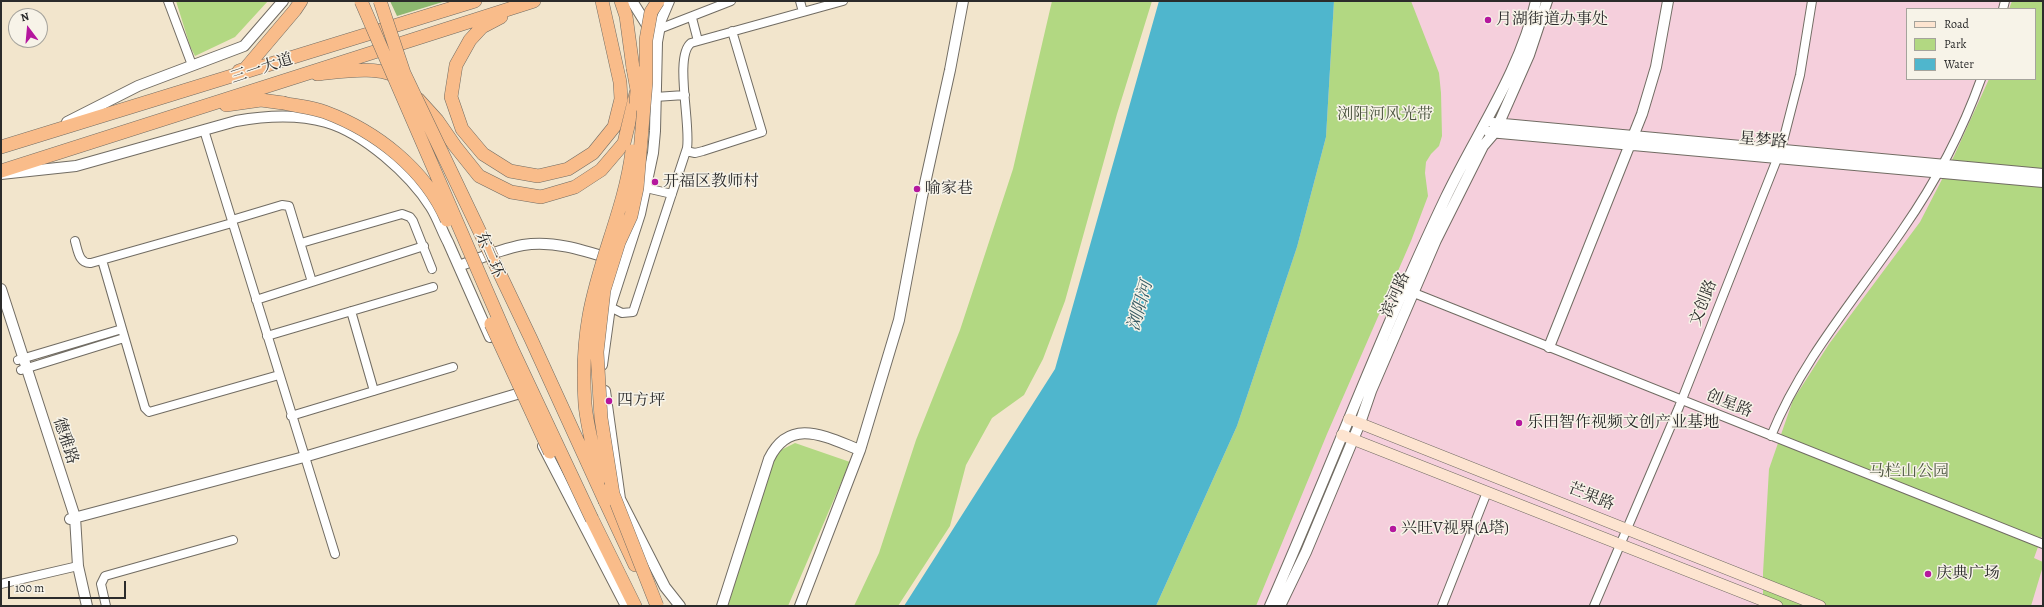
<!DOCTYPE html>
<html>
<head>
<meta charset="utf-8">
<style>
	body { margin:0 }
	#map { position:relative; width:2044px; height:607px; overflow:hidden; background:#f2e5cc; font-family:Alegreya,serif }
	canvas { display:block }
	.frame { position:absolute; inset:0; border:2px solid #2b2b2b; pointer-events:none }
	.legend { position:absolute; left:1906px; top:8px; width:130px; height:72px; box-sizing:border-box; background:#f7f3e8; border:1px solid #a5a39c; margin:0; padding:5px 7px; list-style:none; font-size:12px; color:#2b2b2b }
	.legend li { display:flex; align-items:center; gap:8px; height:20px }
	.legend b { width:20px; border:1px solid #a5a39c }
	.north { position:absolute; left:8px; top:8px; width:40px; height:40px; box-sizing:border-box; background:#f7f3e8; border:1px solid #a5a39c; border-radius:50%; rotate:344deg; font-size:11px; font-weight:700; line-height:16px; text-align:center; color:#2b2b2b }
	.north::after { content:''; display:block; margin:auto; width:14px; height:18px; background:#b5179e; clip-path:polygon(50% 0,100% 100%,50% 72%,0 100%) }
	.scale { position:absolute; left:8px; top:581px; width:118px; height:18px; box-sizing:border-box; border:2px solid #2b2b2b; border-top:0; padding-left:5px; font-size:12px; line-height:14px; white-space:nowrap; color:#2b2b2b; -webkit-text-stroke:3px #f7f3e8; paint-order:stroke }
</style>
</head>
<body>
<div id="map">
<canvas width="2044" height="607"></canvas>
<div class="frame"></div>
<ul class="legend">
<li><b style="height:5px;background:#fde4d0"></b>Road</li>
<li><b style="height:11px;background:#b2d882"></b>Park</li>
<li><b style="height:11px;background:#4fb6cd"></b>Water</li>
</ul>
<div class="north">N</div>
<div class="scale">100 m</div>
</div>
<script>
const g = document.querySelector('canvas').getContext('2d');
g.lineJoin = 'round';
function paint(path, color) {
  g.fillStyle = color;
  g.fill(path, 'evenodd');
}
function strokePath(path, color, width, dash) {
  g.strokeStyle = color;
  g.lineWidth = width;
  g.lineCap = dash ? 'butt' : 'round';
  g.setLineDash(dash || []);
  g.stroke(path);
}
function label(font, color, halo, rows, align = 'center') {
  g.font = font + ' Alegreya,"Noto Serif SC",serif';
  g.lineWidth = 3;
  g.setLineDash([]);
  g.textBaseline = 'middle';
  g.strokeStyle = halo;
  g.fillStyle = color;
  for (const [text, x, y, turn = 0] of rows) {
    g.save();
    g.translate(x, y);
    g.rotate((+turn || 0) * Math.PI / 180);
    g.textAlign = isNaN(turn) ? turn : align;
    if (halo) g.strokeText(text, 0, 0);
    g.fillText(text, 0, 0);
    g.restore();
  }
}
paint(new Path2D(`
	M1334 1H2043V606H1156L1237 426 1326 137ZM1907 9H2035V79H1907Z`), '#f5cfdc');
paint(new Path2D(`
	M176 1H268L235 37 195 56 190 46Z
	M1052 1H1152L1117 114 1065 301 1043 359 1024 395 992 418 966 465 950 526 898 606H854L879 553 916 440 960 330 1013 169Z
	M1334 1H1411L1439 73 1441 93 1442 136 1439 146 1431 154 1426 162 1425 173 1428 196 1411 241 1327 434 1256 606H1156L1237 426 1297 247 1326 137Z
	M2012 1H2043V533L2034 558 2043 562V566L2031 606H1763V573L1769 469 1793 400 1829 344 1920 222 1954 156 1989 79H2035V9H2009Z
	M795 443 850 462 788 606H728L775 453Z`), '#b2d882');
paint(new Path2D(`
	M390 1H446L397 16Z`), '#8db870');
paint(new Path2D(`
	M1159 1H1334L1326 137 1297 247 1237 426 1156 606H904L1055 369Z`), '#4fb6cd');
const minor = new Path2D(`
	M168 1 192 65
	M800 1 803 12
	M2003 9 2005 1
	M692 18 698 41
	M659 29 731 1
	M655 97 685 95
	M204 130 335 554
	M686 151 695 153 703 151 762 132 732 31
	M646 188 672 194
	M232 220 282 205 289 206 312 282
	M75 241C78 251 79 264 91 263L232 223
	M301 243 402 214 410 217 413 221 432 269
	M102 260 145 408 149 412 279 375
	M1409 291 2043 544
	M256 300 424 246
	M610 307 622 313 633 312 687 148C691 124 674 56 691 43L843 1
	M351 311 374 391
	M267 336 433 287
	M18 360 122 329
	M21 370 124 338
	M291 416 453 367
	M1771 436C1802 359 1857 297 1903 229 1935 183 1962 132 1981 79
	M1 584 78 566
	M106 606 101 584 105 576 233 540
	M1442 606 1487 492
	M1594 606 1679 407 1781 149 1800 75 1812 1`);
const tertiary = new Path2D(`
	M632 1 650 30
	M67 122 138 86 244 46 283 1
	M1493 123 2043 174
	M1489 132 2043 182
	M1 174 76 166 236 121C264 116 298 114 326 122 364 133 410 174 431 207 438 218 442 231 448 242 462 274 476 305 490 337
	M459 266C480 258 501 249 523 245 553 240 583 250 611 259
	M1 289 75 517 78 566 87 606
	M1549 347 1642 114 1656 67 1668 1
	M602 365 610 307 640 214 653 153 655 131 657 42 661 20 669 1
	M605 391 620 499 665 587 680 606
	M543 446 626 606
	M70 519 304 457 517 394
	M722 606 769 459C790 416 826 437 860 450
	M800 606 860 450 899 320 922 197 950 70 963 1
	M1270 606C1330 470 1382 331 1446 197 1477 132 1520 72 1536 1
	M1280 606 1306 552 1360 423 1371 391 1436 240 1483 146 1495 132 1529 55 1547 1`);
const secondary = new Path2D(`
	M1349 419 1820 606
	M1342 435 1777 606`);
const trunk = new Path2D(`
	M621 1 626 16 633 68
	M501 17 482 27 470 40 456 65 451 97 462 129 483 154 510 171 538 176 568 169 593 153 614 127 621 99 620 82 602 1
	M239 71 245 69 295 10 301 1
	M317 74C338 72 385 64 400 80
	M418 99 437 120 455 146 479 176 511 192 541 197 575 187 601 170 624 143 636 93
	M226 105 261 100 283 103
	M1 147 475 1
	M1 171 534 1
	M605 501 635 565
	M592 519 635 606`);
strokePath(minor, '#716c63', 10);
strokePath(tertiary, '#716c63', 12);
strokePath(secondary, '#716c63', 12);
strokePath(trunk, '#716c63', 14);
strokePath(minor, '#fff', 8);
strokePath(tertiary, '#fff', 10);
strokePath(secondary, '#fde4d0', 11);
strokePath(trunk, '#f9bc8a', 13);
const trunkBridge = new Path2D(`
	M361 1 512 349 592 519
	M380 1 404 73 531 339 605 501
	M633 68 637 90 636 104
	M283 103C296 106 312 107 325 112 376 131 425 169 447 220
	M491 324 550 452
	M600 478C595 454 587 428 585 404 583 375 584 344 589 316 599 259 625 208 632 151
	M657 606 613 494 601 418 597 352 604 290 619 242 631 216 637 188 646 82V40L651 12 658 1`);
strokePath(trunkBridge, '#716c63', 14, []);
strokePath(trunkBridge, '#f9bc8a', 13);
for (const [x, y, r, color] of [
	[1488,20,4,"#b5179e"],
	[655,182,4,"#b5179e"],
	[917,189,4,"#b5179e"],
	[609,401,4,"#b5179e"],
	[1519,423,4,"#b5179e"],
	[1393,529,4,"#b5179e"],
	[1928,574,4,"#b5179e"]
]) {
  const dot = new Path2D();
  dot.arc(x, y, r, 0, 2 * Math.PI);
  g.fillStyle = color;
  g.fill(dot);
  strokePath(dot, '#f7f3e8', 1.5);
}
label('16px', '#2b2b2b', '#f7f3e8', [
	["月湖街道办事处",1496,20],
	["开福区教师村",663,182],
	["喻家巷",925,189],
	["四方坪",617,401],
	["乐田智作视频文创产业基地",1527,423],
	["兴旺V视界(A塔)",1401,529],
	["庆典广场",1936,574]
], 'left');
label('16px', '#2b2b2b', '#f7f3e8', [
	["三一大道",262,69,-18],
	["星梦路",1763,141,5],
	["东二环",489,255,67],
	["滨河路",1396,295,-66],
	["文创路",1704,303,-69],
	["创星路",1729,404,22],
	["德雅路",65,441,72],
	["芒果路",1591,497,22]
]);
label('16px', '#4d5641', '#f7f3e8', [
	["浏阳河风光带",1385,115],
	["马栏山公园",1909,472]
]);
label('italic 17px', '#385c64', '#f7f3e8', [
	["浏阳河",1141,306,-74]
]);
</script>
</body>
</html>
